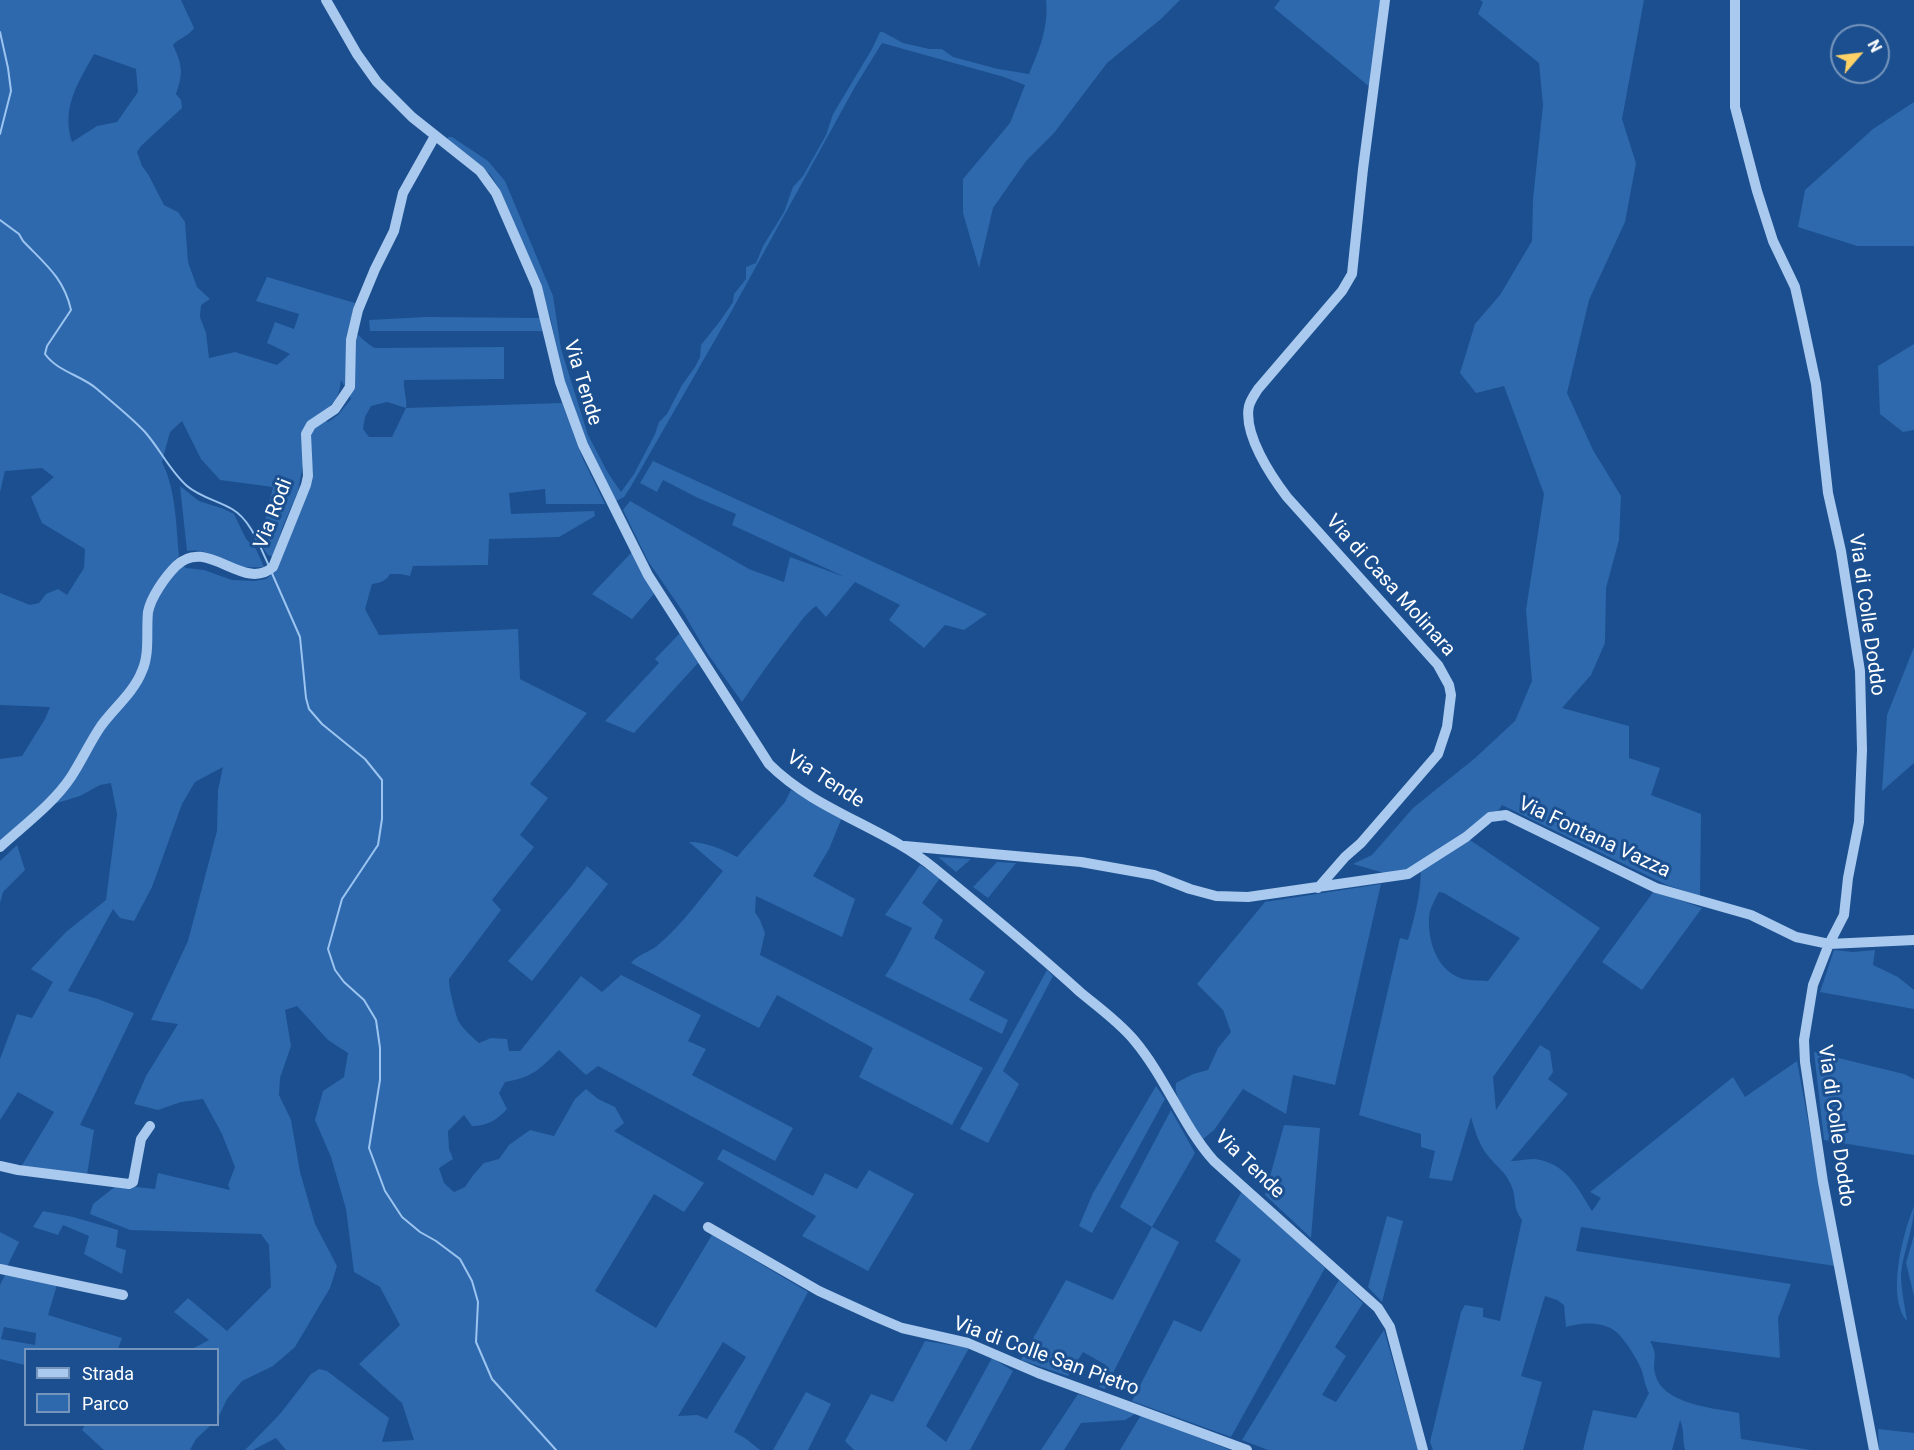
<!DOCTYPE html>
<html>
<head>
<meta charset="utf-8">
<style>
	body { margin:0 }
	#map { position:relative; width:1914px; height:1450px; overflow:hidden; background:#1b4f8f; font-family:Roboto,sans-serif }
	canvas { display:block }
	.legend { position:absolute; left:24px; top:1348px; width:195px; height:78px; box-sizing:border-box; background:#1b4f8f; border:2px solid #7695bc; margin:0; padding:8px 10px; list-style:none; font-size:18px; color:#fff }
	.legend li { display:flex; align-items:center; gap:12px; height:30px }
	.legend b { width:30px; border:2px solid #7695bc }
	.north { position:absolute; left:1830px; top:24px; width:60px; height:60px; box-sizing:border-box; background:#1b4f8f; border:2px solid #7695bc; border-radius:50%; rotate:62deg; font-size:16px; font-weight:700; line-height:24px; text-align:center; color:#fff }
	.north::after { content:''; display:block; margin:auto; width:21px; height:27px; background:#ffd166; clip-path:polygon(50% 0,100% 100%,50% 72%,0 100%) }
</style>
</head>
<body>
<div id="map">
<canvas width="1914" height="1450"></canvas>
<ul class="legend">
<li><b style="height:8px;background:#a9c9ee"></b>Strada</li>
<li><b style="height:16px;background:#2e69ad"></b>Parco</li>
</ul>
<div class="north">N</div>
</div>
<script>
const g = document.querySelector('canvas').getContext('2d');
g.lineJoin = 'round';
function paint(path, color) {
  g.fillStyle = color;
  g.fill(path, 'evenodd');
}
function strokePath(path, color, width, dash) {
  g.strokeStyle = color;
  g.lineWidth = width;
  g.lineCap = dash ? 'butt' : 'round';
  g.setLineDash(dash || []);
  g.stroke(path);
}
function label(font, color, halo, rows, align = 'center') {
  g.font = font + ' Roboto,sans-serif';
  g.lineWidth = 6;
  g.setLineDash([]);
  g.textBaseline = 'middle';
  g.strokeStyle = halo;
  g.fillStyle = color;
  for (const [text, x, y, turn = 0] of rows) {
    g.save();
    g.translate(x, y);
    g.rotate((+turn || 0) * Math.PI / 180);
    g.textAlign = isNaN(turn) ? turn : align;
    if (halo) g.strokeText(text, 0, 0);
    g.fillText(text, 0, 0);
    g.restore();
  }
}
paint(new Path2D(`
	M0 0H181L194 28C189 36 179 38 173 45 182 65 184 72 176 94L181 100 182 108 141 146 137 152 142 166 148 174 164 205 178 212 185 222 188 262 197 287 210 299 201 305 200 317 206 333 209 358 235 352 277 365 290 354 267 343 275 322 294 329 299 314 256 301 267 277 355 303 349 326C358 334 365 343 375 348L504 347V379L404 380C403 390 408 402 406 408L562 403 583 459 605 504H546L545 489 509 493 511 514 594 511 595 516 559 537 489 539 488 565 413 566 410 576 400 574H390C386 581 380 583 372 584L365 609 379 635 518 629 520 679 587 713 530 784 548 798 520 835 534 847 492 900 501 910 449 979C448 985 456 1017 459 1022 464 1030 472 1037 479 1043L491 1038 507 1039 509 1051H520L581 976 602 992 621 975 701 1015 688 1041 706 1049 692 1075 793 1128 775 1161 598 1066 586 1075 559 1050C539 1070 533 1077 505 1082L499 1093 507 1109C497 1120 487 1126 472 1126L464 1115 448 1131 449 1149 453 1159 439 1168 444 1183 454 1192 465 1187 474 1174 484 1163 499 1159 509 1145 530 1130 554 1136 575 1099 586 1089 598 1099 615 1107 624 1123 614 1131 704 1183 684 1212 654 1194 595 1291 656 1328 712 1235 808 1292 734 1432 745 1438 760 1450H286L276 1438 253 1450H245L280 1414 311 1374 319 1369 327 1371 389 1418 382 1442 414 1440 402 1403 359 1364 400 1325 380 1287 354 1272 346 1209 331 1157 315 1120 323 1091 344 1077 348 1053 328 1040 297 1006 285 1010 291 1046 280 1078 279 1095 291 1120 300 1172 315 1224 337 1266 330 1288 295 1347 273 1366 242 1381 227 1399 218 1418V1350L192 1349 209 1340 174 1312 188 1298 227 1331 271 1287 269 1245 261 1234 130 1230 90 1214 93 1204 117 1185 155 1189 158 1173 230 1190 228 1185 235 1167 222 1134 203 1099 181 1102 158 1110 134 1104 146 1076 178 1024 151 1020 188 941 217 831 218 790 223 767 195 782 182 804 152 887 134 921 120 918 113 909 68 991 98 999 134 1013 80 1125 94 1130 87 1175 21 1167 54 1112 18 1092 0 1120V1059L17 1014 32 1018 53 982 31 969 66 932 106 900 117 814 111 783 100 785 80 796 44 807 0 847V759L22 756 45 719 50 707 0 705V593L30 605 39 603 46 594 58 589 67 595 84 568 85 549 42 523 31 497 54 477 42 468 5 471 0 492ZM94 54 136 69 138 92 117 122 97 126 72 142C61 108 78 83 94 54ZM341 380 351 399 338 415 328 422 318 417C333 404 339 400 341 380ZM387 402 406 408 392 437H369L363 429 365 417 371 406ZM182 421 201 459 220 480 273 487 260 543 268 555 273 557 283 526 298 491 304 459 313 471 311 485 276 571 266 579 255 581 232 580 204 570 186 568 175 560 179 556C176 525 176 490 162 462L170 432ZM723 1342 746 1357 707 1419 697 1415 678 1416Z
	M1046 0H1180L1161 19 1107 63 1054 133 1026 161 993 208 979 268 963 213V179L1010 123 1025 85 1004 77 882 43 856 85 731 312 630 488 624 497 616 501 584 438 561 372 551 320 543 294 500 190 490 174 447 140 448 137H452L488 161 505 181 553 296 561 349 588 435 608 473 621 492 634 474 655 434 659 422 667 414 682 385 695 367 700 357 701 345 720 321 733 302 734 294 746 279V267L756 263 763 246 784 212 793 187 803 176 826 135 833 114 872 49 880 32H883L903 43 929 49H942L953 57 998 69 1029 74C1039 50 1049 27 1046 0Z
	M1280 0H1381L1371 88 1274 8Z
	M1480 0H1644L1622 119 1636 163 1625 222 1589 300 1567 393 1593 450 1621 496 1619 540 1606 588 1605 643 1591 675 1562 708 1629 726V758L1660 768 1651 795 1701 814 1700 896 1667 885 1502 805 1496 814 1467 838 1600 928 1493 1077 1496 1110 1540 1045 1550 1051 1553 1072 1548 1079 1568 1094 1511 1161C1518 1161 1527 1159 1535 1159 1566 1163 1577 1187 1592 1211L1601 1198 1590 1192 1733 1077 1745 1097 1797 1061 1835 1266 1581 1227 1576 1251 1791 1284 1778 1318 1780 1358 1650 1341C1659 1357 1652 1359 1655 1373 1661 1404 1713 1408 1739 1413L1741 1439 1811 1450H1685C1682 1440 1685 1432 1680 1420L1672 1450H1583L1593 1410 1636 1418 1649 1393C1645 1386 1644 1378 1642 1371 1638 1360 1622 1334 1612 1329 1598 1321 1580 1323 1566 1327L1564 1305 1557 1300 1545 1296 1521 1376 1542 1382 1523 1450H1433L1430 1442 1461 1312 1465 1305 1483 1308V1317L1500 1321 1522 1220C1512 1207 1517 1198 1511 1185 1506 1172 1496 1166 1488 1156 1479 1145 1475 1131 1471 1117L1452 1181 1429 1178 1435 1151 1421 1147V1134L1359 1115 1400 938 1408 940C1415 916 1421 893 1421 867L1391 875 1353 864 1372 855 1413 808 1474 759 1515 721 1532 681 1526 610 1544 494 1504 386 1476 393 1460 373 1475 324 1500 295 1532 241 1533 199 1543 105 1539 63 1478 14 1483 2ZM1439 892 1444 893 1520 938 1488 981C1480 980 1467 981 1460 978 1437 969 1428 942 1429 918 1429 910 1435 899 1439 892Z
	M1914 102V246H1857L1798 227 1805 190 1873 129Z
	M426 317 540 318 545 331H370L369 320Z
	M1914 344V430L1903 432 1880 414 1878 366Z
	M653 461 987 614 964 630 945 625 924 648 889 620 900 605 855 582 826 617 816 606C803 616 801 622 791 634 774 656 758 678 742 702L707 653 683 612 648 561 623 510 630 501 749 569 784 582 790 557 845 577 732 525 736 514 698 498 663 480 657 492 640 483Z
	M180 486 199 501 224 509 234 514 246 539 256 549 264 567C256 567 247 568 239 566 219 561 210 548 187 551Z
	M632 552 654 594 632 619 592 594Z
	M680 633 698 663 634 733 605 721 659 663 655 659Z
	M1914 647V763L1882 791 1887 715Z
	M791 790 843 815 829 849 813 876 855 899 842 937 756 896 755 912 760 920 765 933 760 955 983 1068 952 1125 859 1077 873 1048 777 995 759 1028 631 963C638 954 650 952 658 945 683 924 702 896 723 871L689 842C706 842 722 849 737 857L785 802Z
	M17 845 25 870 3 892 0 903V861Z
	M938 857 971 859 956 872Z
	M997 862 1016 863 988 898 973 887Z
	M920 865 940 878 922 903 943 920 934 938 985 972 969 1000 1008 1020 1002 1034 885 976 894 962 912 928 885 915Z
	M587 866 608 884 532 981 508 961 570 888Z
	M1381 884 1335 1085 1293 1075 1286 1114 1243 1089 1214 1130 1202 1140C1193 1127 1173 1099 1176 1083L1193 1074 1208 1070 1218 1048 1231 1032 1223 1010 1197 984 1265 902Z
	M1654 891 1702 908 1642 990 1602 962Z
	M1834 950 1853 952 1875 950 1873 965 1898 977 1914 990V1009L1820 992Z
	M1047 970 1053 976 1003 1071 1019 1084 988 1143 960 1129Z
	M1814 1052 1904 1074 1914 1079V1155L1824 1140Z
	M1156 1086 1165 1099 1092 1233 1079 1226 1093 1193Z
	M1171 1110 1195 1153 1152 1227 1179 1242 1105 1389 1099 1387 1106 1365 1083 1352 1068 1376 1021 1360 1066 1280 1113 1300 1152 1227 1120 1207Z
	M1284 1125 1320 1128 1311 1238 1265 1195Z
	M723 1149 813 1196 825 1173 857 1189 869 1170 914 1194 868 1271 802 1236 816 1216 717 1159Z
	M1242 1191 1325 1268 1231 1437 1132 1401 1174 1320 1201 1332 1241 1260 1215 1241Z
	M1914 1206C1914 1229 1903 1251 1901 1275 1901 1290 1905 1306 1907 1321 1886 1297 1903 1233 1914 1206Z
	M43 1211 73 1217 118 1230 116 1247 126 1250 122 1274 84 1254 89 1236 63 1225 58 1235 33 1227Z
	M1387 1216 1403 1221 1382 1302 1368 1287Z
	M0 1232 19 1242 7 1267 0 1266Z
	M1914 1235V1296L1906 1263Z
	M5 1275 57 1285 48 1315 122 1338 118 1349 26 1350 25 1365 0 1359V1285ZM4 1327 36 1333 35 1345 1 1339Z
	M1339 1280 1363 1303 1335 1347 1346 1356 1322 1395 1336 1402 1384 1330 1418 1450H1268L1242 1440Z
	M925 1341 969 1348 926 1426 946 1442 992 1358 1013 1371 970 1450H854L845 1441 871 1394 893 1402Z
	M806 1392 831 1404 808 1450H773Z
	M1078 1394 1135 1414 1125 1420 1081 1423 1064 1450H1041Z
	M1141 1415 1230 1450H1120Z
	M85 1425V1424L211 1425 196 1439 190 1450H104L82 1430Z
	M1878 1429 1914 1433V1450H1879Z`), '#2e69ad');
strokePath(new Path2D(`
	M0 32 8 68 11 91 0 134
	M0 220 19 234 23 241C45 264 64 278 71 310L47 346 45 354C58 372 81 375 97 389 113 403 131 417 145 432 160 449 170 471 187 486 200 497 218 501 232 509 251 520 260 547 269 566
	M271 571 300 637 306 698 309 709 322 724 365 759 382 780V819L378 845 342 899 328 949 335 970 344 982 364 1000 376 1020 380 1048V1080L369 1148 385 1191 402 1217 420 1232 436 1241 460 1259 472 1281 478 1302 476 1342 492 1379 556 1450`), '#9cc4f0', 2);
strokePath(new Path2D(`
	M326 0 357 54 377 82 412 117 480 171 496 193 537 287 560 382 583 445 648 575 769 764C816 811 884 827 934 868 983 908 1033 949 1080 992 1098 1007 1119 1022 1134 1040 1166 1078 1182 1125 1214 1161L1378 1308 1390 1327 1423 1450
	M1735 0V107L1757 191 1773 241 1795 287 1802 318 1816 384 1828 493 1841 551 1860 671 1862 750 1859 822 1848 878 1844 915 1829 944 1813 985 1804 1040 1805 1062 1823 1182 1874 1450
	M905 846 1081 862 1154 875 1190 889 1216 896 1248 897 1408 874 1466 837 1490 817 1506 815 1656 888 1751 915 1796 937 1829 944 1914 940
	M0 847C24 825 53 804 71 777 82 760 90 742 101 726 114 708 134 692 142 671 150 653 146 632 148 612 151 597 165 577 176 566 207 535 243 593 273 567L306 485 308 476 306 434 311 425 335 409 350 387 351 340 358 310 375 269 394 231 403 193 435 136
	M1318 888 1345 857 1361 843 1438 754 1447 727 1451 695 1449 685 1438 665 1287 497C1271 476 1243 434 1249 406 1251 399 1255 394 1258 389L1342 291 1352 274 1363 169 1385 0
	M0 1166 18 1170 129 1184 133 1182 141 1139 150 1126
	M708 1227 819 1291 876 1317 902 1328 968 1343 1038 1373 1247 1450
	M0 1269 123 1295`), '#a9c9ee', 10);
label('20px', '#fff', '#1b4f8f', [
	["Via Tende",582,383,73],
	["Via Rodi",274,514,-69],
	["Via di Casa Molinara",1390,586,48],
	["Via di Colle Doddo",1866,615,82],
	["Via Tende",825,780,33],
	["Via Fontana Vazza",1594,838,25],
	["Via di Colle Doddo",1835,1126,82],
	["Via Tende",1249,1165,44],
	["Via di Colle San Pietro",1046,1357,20]
]);
</script>
</body>
</html>
